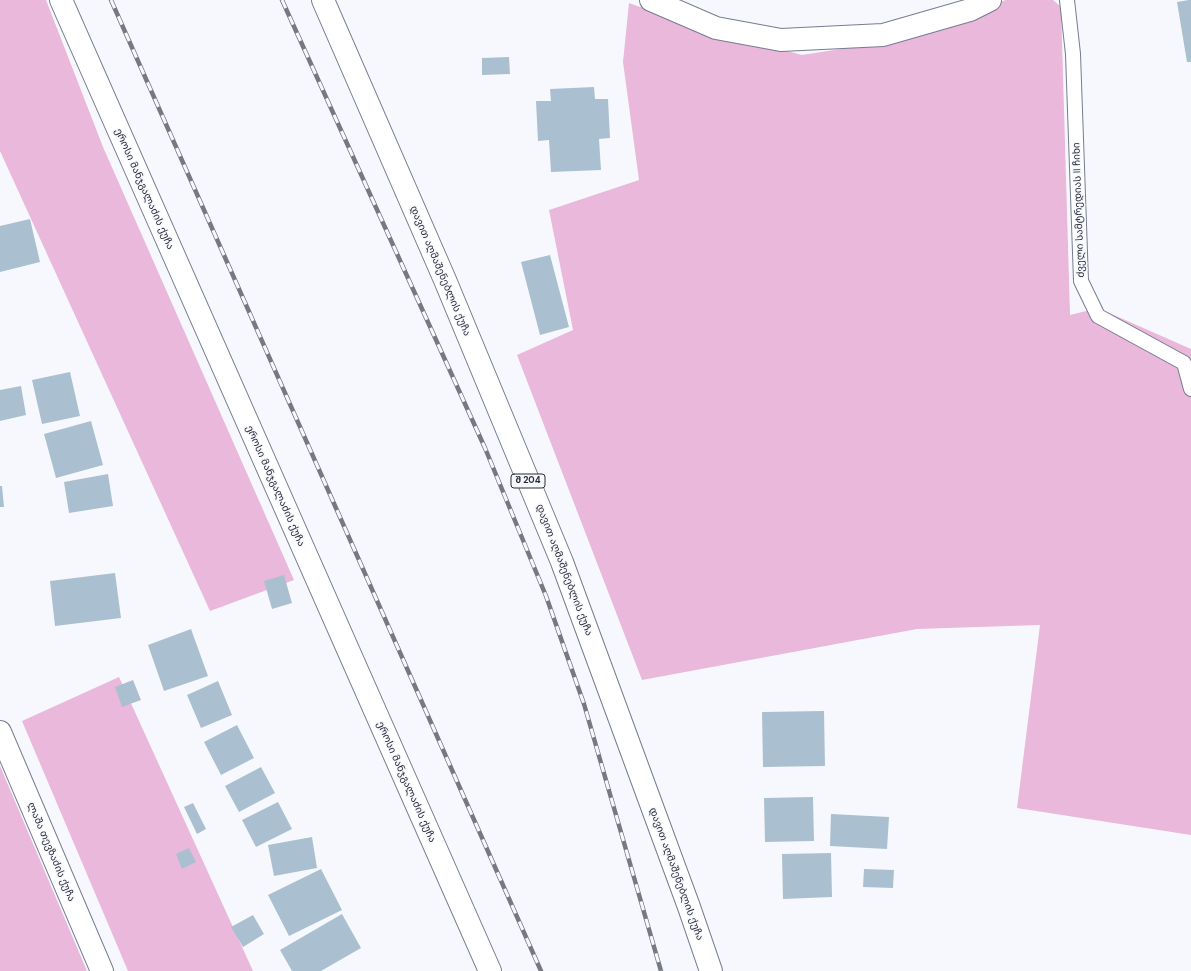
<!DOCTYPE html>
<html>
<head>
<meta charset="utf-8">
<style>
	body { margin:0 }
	canvas { display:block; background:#f6f8fd }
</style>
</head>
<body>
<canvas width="1191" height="971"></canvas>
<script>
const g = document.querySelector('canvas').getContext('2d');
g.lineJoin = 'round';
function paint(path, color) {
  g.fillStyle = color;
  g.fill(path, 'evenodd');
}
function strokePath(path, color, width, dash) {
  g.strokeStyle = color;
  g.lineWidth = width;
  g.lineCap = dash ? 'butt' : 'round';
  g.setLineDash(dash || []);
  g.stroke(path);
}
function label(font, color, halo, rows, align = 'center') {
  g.font = font + ' "DM Sans","Noto Sans Georgian",sans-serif';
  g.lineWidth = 3;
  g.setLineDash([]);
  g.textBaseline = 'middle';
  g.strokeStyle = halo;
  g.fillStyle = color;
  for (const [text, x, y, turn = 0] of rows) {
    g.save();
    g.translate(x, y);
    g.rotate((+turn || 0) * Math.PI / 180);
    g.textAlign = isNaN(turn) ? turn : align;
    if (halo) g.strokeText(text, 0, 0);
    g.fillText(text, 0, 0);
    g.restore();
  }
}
paint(new Path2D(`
	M0 0H46L103 147 294 580 210 611 0 151Z
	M1006 0H1053L1061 7 1070 315 1098 308 1191 349V835L1017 808 1040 625 917 629 642 680 517 355 573 330 549 210 639 180 623 62 629 3 690 25 802 55 885 42Z
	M119 677 253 971H128L22 721Z
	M0 766 87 971H0Z`), '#e9b8db');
paint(new Path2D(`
	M1189 0H1191V62H1187L1177 2Z
	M509 57 510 74 482 75V58Z
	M594 87 595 99H608L610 138 599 139 601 170 551 172 549 140 538 141 536 101H551L550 89Z
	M30 219 40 262 0 272V226Z
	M550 255 569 327 540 335 521 262Z
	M70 372 80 416 42 424 32 380Z
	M21 386 26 415 0 421V390Z
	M91 421 103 465 56 478 44 434Z
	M108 474 113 506 69 513 64 482Z
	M0 486H2L4 507H0Z
	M115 573 121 618 55 626 50 581Z
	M284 575 292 603 272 609 264 581Z
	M191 629 208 676 164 691 148 645Z
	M133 680 141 700 122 707 115 687Z
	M218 681 232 715 201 728 187 695Z
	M824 711 825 766 763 767 762 712Z
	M237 725 254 758 221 775 204 742Z
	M261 767 275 793 239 812 225 786Z
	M813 797 814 841 765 842 764 798Z
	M278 802 292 829 256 847 242 820Z
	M193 803 206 829 197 834 184 807Z
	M831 814 889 817 887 849 830 846Z
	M312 837 317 868 274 876 268 845Z
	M189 848 196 862 182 869 176 854Z
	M831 853 832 897 783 899 782 854Z
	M321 869 342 910 289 936 268 895Z
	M864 869 894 870 893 888 863 887Z
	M342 914 361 948 321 971H292L280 950Z
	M253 915 264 934 243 947 231 927Z`), '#aac0d0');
const service = new Path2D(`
	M1067 0 1073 54 1081 281 1098 316 1184 363 1191 389`);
const minor = new Path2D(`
	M61 0 490 971
	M651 0 716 28 781 40 883 35 970 10 990 0
	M0 732 102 971`);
const primary = new Path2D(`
	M323 0 445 280 562 562 689 907 711 971`);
strokePath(service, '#767c91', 16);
strokePath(minor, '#767c91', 24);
strokePath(primary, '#767c91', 24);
strokePath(service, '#fff', 14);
strokePath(minor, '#fff', 22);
strokePath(primary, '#fff', 22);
const rail = new Path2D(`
	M111 0 541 971
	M282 0 485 448 546 596 584 704 661 971`);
strokePath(rail, '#777980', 4.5);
strokePath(rail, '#f6f8fd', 3, [9]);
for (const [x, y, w] of [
	[528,481,34]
]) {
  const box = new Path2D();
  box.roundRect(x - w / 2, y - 7, w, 14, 3);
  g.fillStyle = '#f6f8fd';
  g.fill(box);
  strokePath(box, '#292b34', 1);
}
label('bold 9px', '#292b34', null, [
	["შ 204",528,481]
]);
label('10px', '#292b34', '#f6f8fd', [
	["ეროსი მანჯგალაძის ქუჩა",144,189,66],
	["ძველი სამტრედიას II ჩიხი",1079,210,-92],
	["დავით აღმაშენებლის ქუჩა",440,271,67],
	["ეროსი მანჯგალაძის ქუჩა",275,486,66],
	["დავით აღმაშენებლის ქუჩა",564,570,69],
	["ეროსი მანჯგალაძის ქუჩა",406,782,66],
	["ლაშა თევზაძის ქუჩა",51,852,67],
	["დავით აღმაშენებლის ქუჩა",676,874,70]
]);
</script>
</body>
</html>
